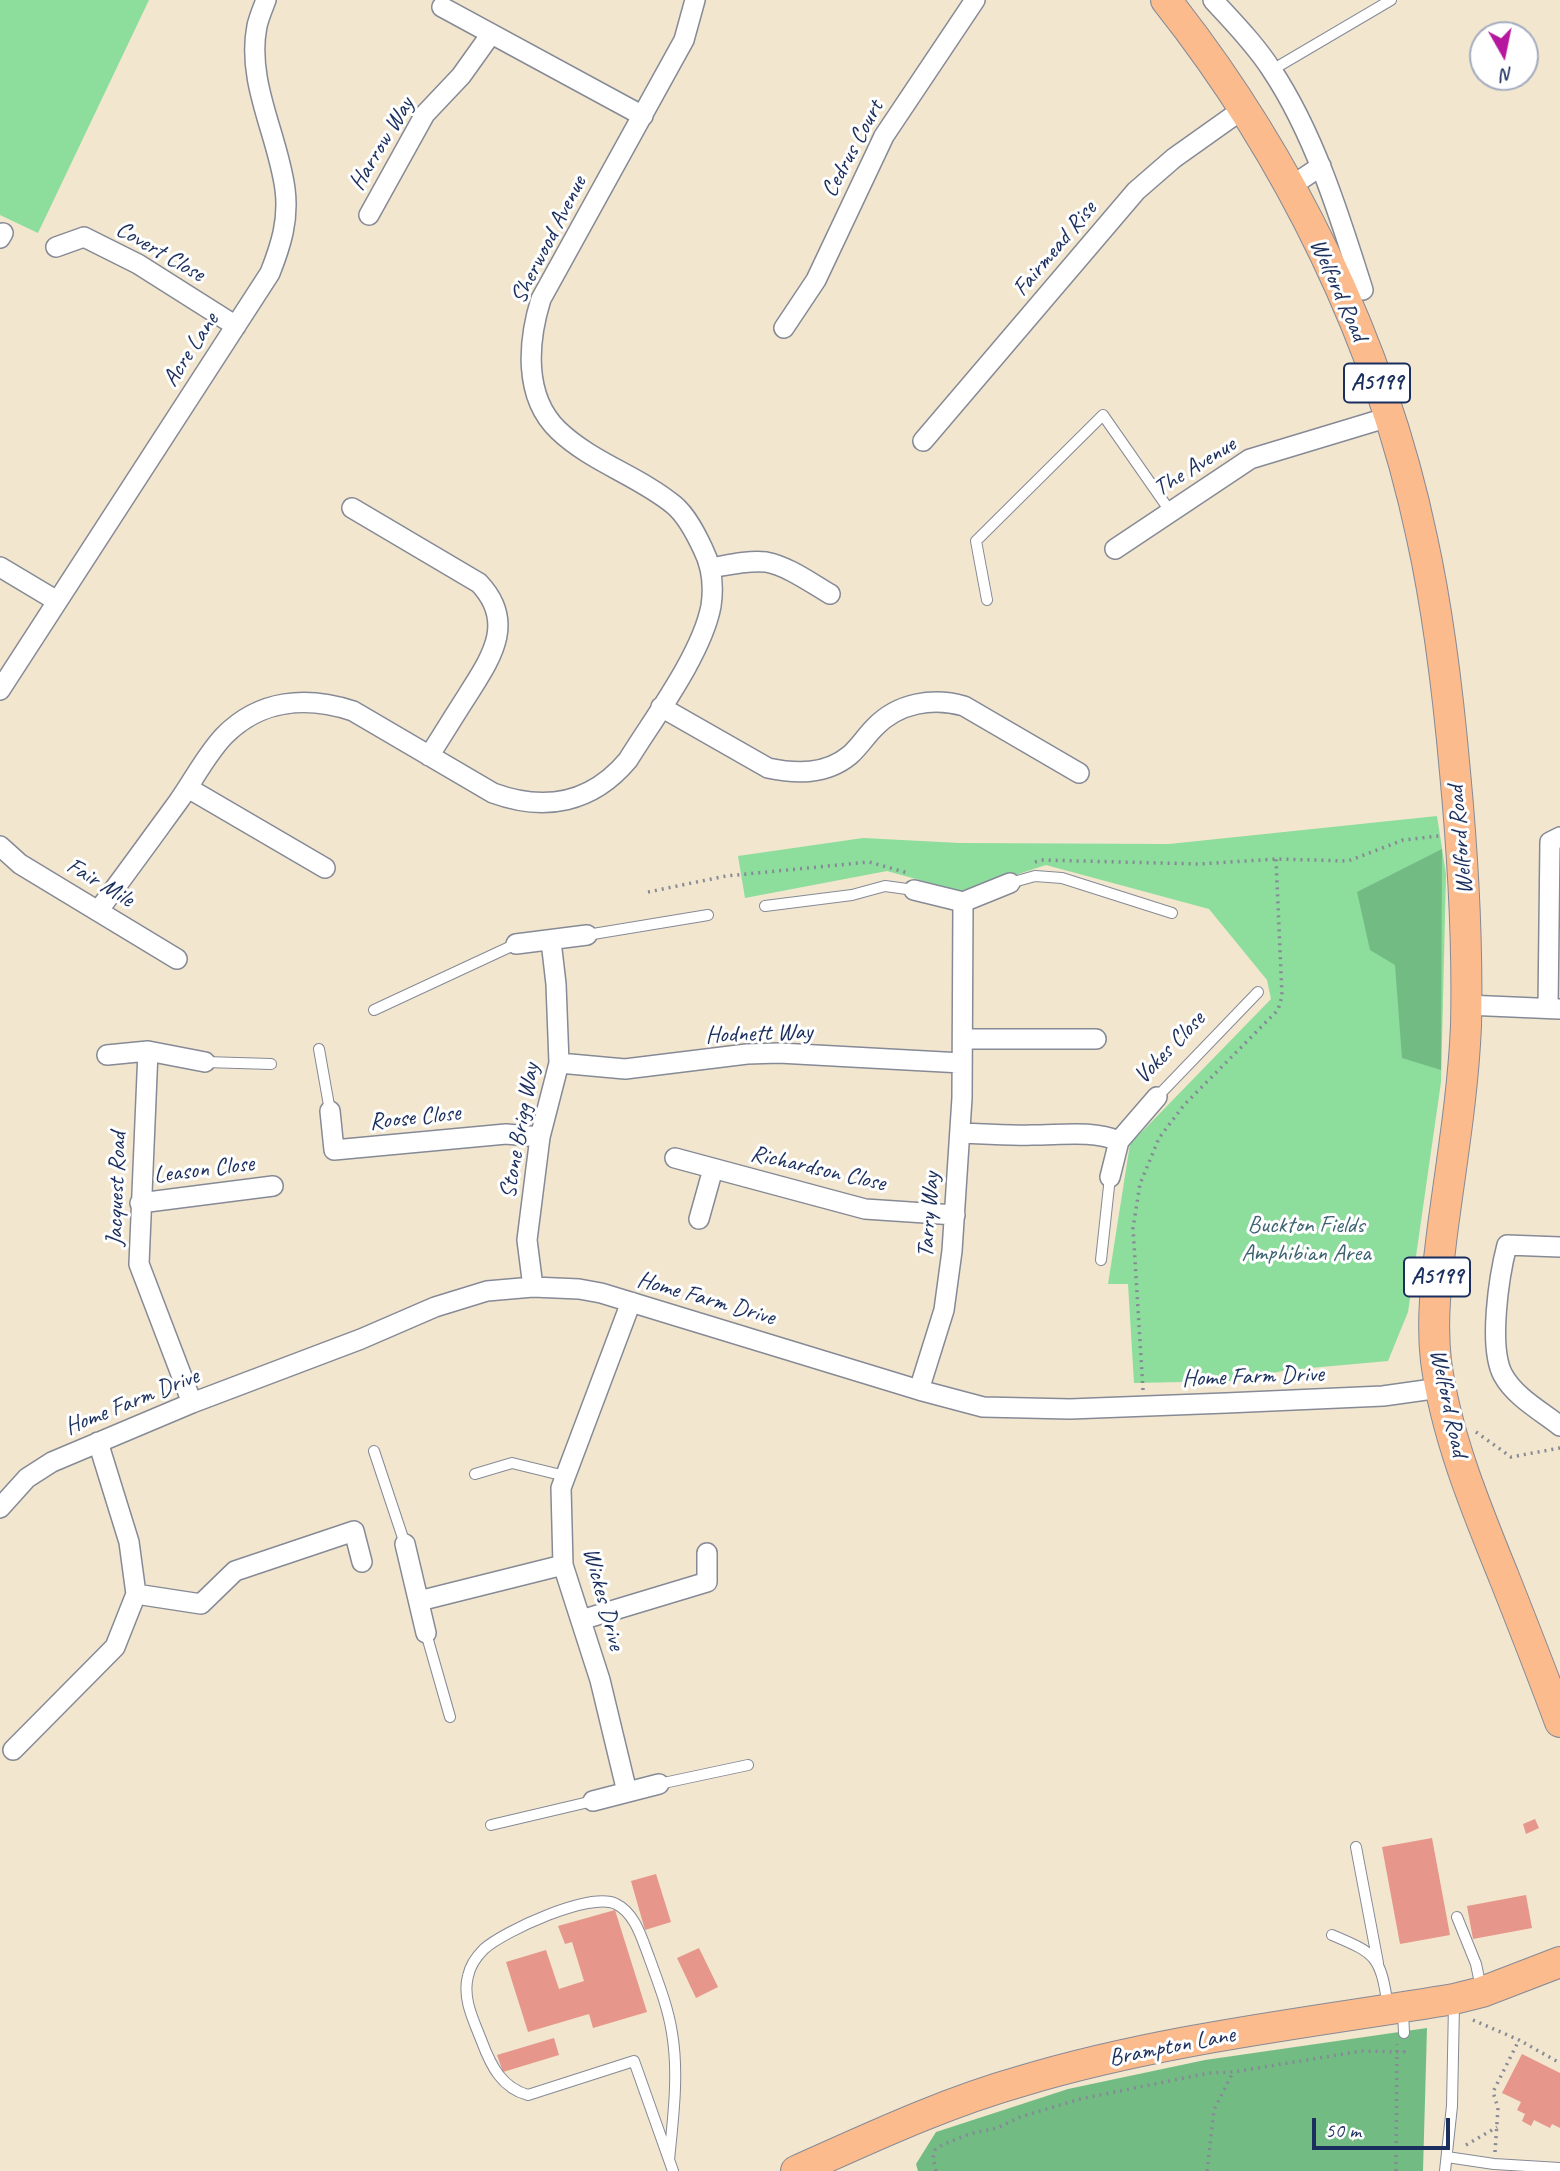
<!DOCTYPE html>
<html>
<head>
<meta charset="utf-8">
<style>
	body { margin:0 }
	#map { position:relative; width:1560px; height:2171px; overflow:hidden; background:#f2e6ce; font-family:Caveat,sans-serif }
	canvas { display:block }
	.north { position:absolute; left:1469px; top:21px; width:70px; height:70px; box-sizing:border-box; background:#fff; border:2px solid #a4acbf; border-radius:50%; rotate:171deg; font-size:19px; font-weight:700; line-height:28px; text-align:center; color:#1b2f5e }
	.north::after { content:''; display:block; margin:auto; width:24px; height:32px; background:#b5179e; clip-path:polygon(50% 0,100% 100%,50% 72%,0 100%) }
	.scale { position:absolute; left:1312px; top:2118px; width:138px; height:32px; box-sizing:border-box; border:4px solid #1b2f5e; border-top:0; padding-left:9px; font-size:21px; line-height:24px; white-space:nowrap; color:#1b2f5e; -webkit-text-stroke:5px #fff; paint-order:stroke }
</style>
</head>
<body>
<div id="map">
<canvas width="1560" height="2171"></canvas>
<div class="north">N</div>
<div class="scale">50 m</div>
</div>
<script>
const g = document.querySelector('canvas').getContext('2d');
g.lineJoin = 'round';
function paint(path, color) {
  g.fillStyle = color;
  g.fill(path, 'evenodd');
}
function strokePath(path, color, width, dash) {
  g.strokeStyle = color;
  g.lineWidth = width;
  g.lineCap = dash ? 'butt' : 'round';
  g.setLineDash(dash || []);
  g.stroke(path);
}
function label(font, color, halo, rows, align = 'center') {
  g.font = font + ' Caveat,sans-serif';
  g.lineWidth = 6;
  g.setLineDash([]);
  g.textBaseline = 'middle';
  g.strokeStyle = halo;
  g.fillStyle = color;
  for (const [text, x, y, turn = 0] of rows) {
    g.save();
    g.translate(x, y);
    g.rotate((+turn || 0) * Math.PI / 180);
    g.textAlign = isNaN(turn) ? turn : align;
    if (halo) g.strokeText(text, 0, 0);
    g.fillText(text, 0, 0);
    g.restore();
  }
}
paint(new Path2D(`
	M0 0H149L38 233 0 215Z
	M1437 816 1446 874 1441 1082 1408 1312 1388 1361 1288 1370 1232 1381 1134 1383 1128 1284H1108L1130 1144 1271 999 1267 980 1209 909 1046 865 963 892 887 871 745 898 738 856 863 838 960 843 1169 844Z`), '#8ddd9d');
paint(new Path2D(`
	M1442 849 1441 1070 1402 1058 1395 965 1370 950 1357 892Z
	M1427 2028 1423 2171H918L916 2164 936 2132 1068 2089 1205 2060Z`), '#72bc84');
paint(new Path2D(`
	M1535 1819 1539 1828 1526 1834 1523 1824Z
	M1432 1838 1450 1935 1400 1944 1382 1847Z
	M656 1874 671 1922 645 1930 631 1881Z
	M1526 1895 1532 1928 1473 1939 1467 1906Z
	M615 1910 647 2012 593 2028 589 2014 528 2032 506 1962 546 1950 559 1989 584 1981 572 1942 565 1944 558 1926Z
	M699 1948 718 1987 696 1998 677 1958Z
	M554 2038 559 2055 503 2072 497 2055Z
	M1522 2054 1560 2073V2128L1552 2124 1550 2128 1534 2120 1531 2126 1522 2121 1525 2114 1517 2110 1521 2102 1502 2093Z`), '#e6968a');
const service = new Path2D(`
	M1272 70 1391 0
	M987 600 976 541 1103 415 1170 511
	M1010 883 1035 876 1062 878 1172 913
	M765 906 852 895 885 886 914 890
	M587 935 708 915
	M374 1010 516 944
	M319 1049 330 1111
	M205 1062 271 1064
	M1157 1097 1258 992
	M1101 1260 1110 1177
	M374 1451 405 1544
	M475 1474 512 1463 565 1476
	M426 1633 450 1717
	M659 1784 748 1765
	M491 1825 593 1801
	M1356 1847 1378 1963
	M1457 1917 1476 1964 1481 1988
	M1332 1935C1377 1954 1380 1956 1388 2006
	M1403 2012 1404 2033
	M1447 2157 1494 2164 1560 2168
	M669 2160C673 2119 679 2074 672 2033 668 2007 658 1982 649 1957 642 1939 635 1913 616 1904 591 1891 504 1931 484 1949 477 1956 470 1966 468 1976 462 1999 474 2021 482 2042 491 2066 502 2088 528 2095L634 2061 673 2171
	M1445 2171 1452 2106 1454 2004`);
const minor = new Path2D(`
	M1213 0C1233 22 1255 44 1271 69 1314 133 1340 217 1363 290
	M442 7 643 116
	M1290 187 1321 166
	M369 215 425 114 461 76 491 34
	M0 238 3 233
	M56 247 84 237 138 264 236 326
	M784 328 816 280 884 136 975 0
	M923 441 1136 191 1174 158 1243 109
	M352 508 479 583C517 623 490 659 467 696 454 716 442 736 429 756
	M1115 549 1250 459 1389 417
	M0 567 57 601
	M711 568C728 565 748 560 766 562 788 566 811 583 830 594
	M0 690 270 273C281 245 289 220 285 189 278 135 246 82 257 26 259 17 263 8 266 0
	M661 707 768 768C796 774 826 775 850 755 859 747 866 736 875 727 898 703 933 697 964 706L1079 773
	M188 788 325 868
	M0 846 20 864 177 959
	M914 890 963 902 1010 883
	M98 911C125 875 151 839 178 802 193 781 206 755 224 736 260 699 307 696 353 711L493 793C545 812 592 803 628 760 654 718 702 654 711 606 714 586 712 567 703 549 696 534 687 516 674 505 639 476 591 462 558 430 523 396 528 341 541 299L684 40 695 0
	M516 944 587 935
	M1466 1005 1559 1009
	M1548 1008 1550 842 1560 837
	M963 1039H1096
	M148 1051 139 1264 192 1403
	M107 1055 148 1051 205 1062
	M559 1063 625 1069 747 1054 779 1053 962 1063
	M330 1111 334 1150 506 1134 540 1137
	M961 1133C984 1134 1008 1136 1032 1135 1062 1135 1092 1130 1119 1141
	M675 1158 865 1209 955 1215
	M1110 1177 1119 1141 1157 1097
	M140 1203 273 1186
	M699 1219 713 1169
	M1560 1247 1507 1245C1499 1276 1488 1347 1503 1375 1515 1397 1541 1411 1560 1426
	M533 1287 527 1240 540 1137 559 1063 556 984 551 941
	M919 1390 944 1310 952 1251 962 1098 963 902
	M0 1508 27 1478 52 1462 192 1403 361 1339 435 1307 487 1291 533 1287 579 1289 601 1293 919 1390 983 1407 1070 1409 1226 1403 1383 1396 1440 1388
	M405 1544 426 1633
	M136 1594 201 1604 235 1571 354 1531 362 1562
	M419 1601 563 1565
	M581 1620 707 1582V1553
	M13 1750 115 1647 136 1594 129 1542 98 1442
	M627 1792 600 1680 563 1565 561 1488 631 1302
	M593 1801 659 1784`);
const primary = new Path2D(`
	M1166 0C1289 155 1381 343 1422 538 1439 615 1448 693 1455 772 1463 857 1468 941 1466 1026 1463 1096 1451 1165 1442 1234 1437 1276 1431 1318 1436 1361 1446 1436 1476 1508 1504 1577 1523 1625 1542 1673 1560 1722
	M796 2171C870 2138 944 2103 1022 2081 1162 2039 1309 2023 1454 1999L1482 1992 1560 1962`);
strokePath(service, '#868a96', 12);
strokePath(minor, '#868a96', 22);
strokePath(primary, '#868a96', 32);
strokePath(new Path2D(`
	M1035 862 1041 860 1200 864 1276 859 1348 861 1403 840 1439 836
	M648 892 726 876 869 862 908 873
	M1143 1390 1133 1228 1140 1184 1159 1138 1184 1105 1278 1010 1282 996 1276 859
	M1476 1432 1511 1457 1560 1448
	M1473 2020 1519 2040 1560 2063
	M1466 2145 1497 2127
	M1495 2152 1498 2108 1493 2092 1519 2040
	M936 2171 933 2158 935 2150 942 2145 969 2134 997 2128 1020 2117 1080 2099 1209 2073 1233 2072 1362 2051 1404 2052V2046
	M1207 2171 1214 2110 1233 2072
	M1396 2171 1397 2044`), '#868a96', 3.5, [2, 5]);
strokePath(service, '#fff', 10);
strokePath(minor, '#fff', 19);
strokePath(primary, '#fbbb8d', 30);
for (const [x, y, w] of [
	[1377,383,66],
	[1437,1277,66]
]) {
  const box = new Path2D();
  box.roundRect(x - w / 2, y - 19.5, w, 39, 5);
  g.fillStyle = '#fff';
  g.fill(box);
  strokePath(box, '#1b2f5e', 2);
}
label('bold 23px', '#1b2f5e', null, [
	["A5199",1377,383],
	["A5199",1437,1277]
]);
label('24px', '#1b2f5e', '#fff', [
	["Harrow Way",382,144,-59],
	["Cedrus Court",853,149,-62],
	["Sherwood Avenue",549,240,-63],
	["Fairmead Rise",1055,249,-50],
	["Covert Close",160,252,30],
	["Welford Road",1338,290,66],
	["Acre Lane",191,350,-57],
	["The Avenue",1195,467,-32],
	["Welford Road",1461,840,-95],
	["Fair Mile",100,883,31],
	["Hodnett Way",759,1034,-2],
	["Vokes Close",1170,1048,-46],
	["Roose Close",415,1118,-6],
	["Stone Brigg Way",520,1131,-80],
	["Richardson Close",818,1169,13],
	["Leason Close",204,1170,-7],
	["Jacquest Road",117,1189,-88],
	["Tarry Way",929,1215,-86],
	["Home Farm Drive",706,1299,16],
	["Home Farm Drive",1253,1377,-2],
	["Home Farm Drive",132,1402,-22],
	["Welford Road",1448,1403,78],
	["Wickes Drive",603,1599,75],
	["Brampton Lane",1172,2047,-11]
]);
label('24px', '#3d6371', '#fff', [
	["Buckton Fields",1306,1226],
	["Amphibian Area",1306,1254]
]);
</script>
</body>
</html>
